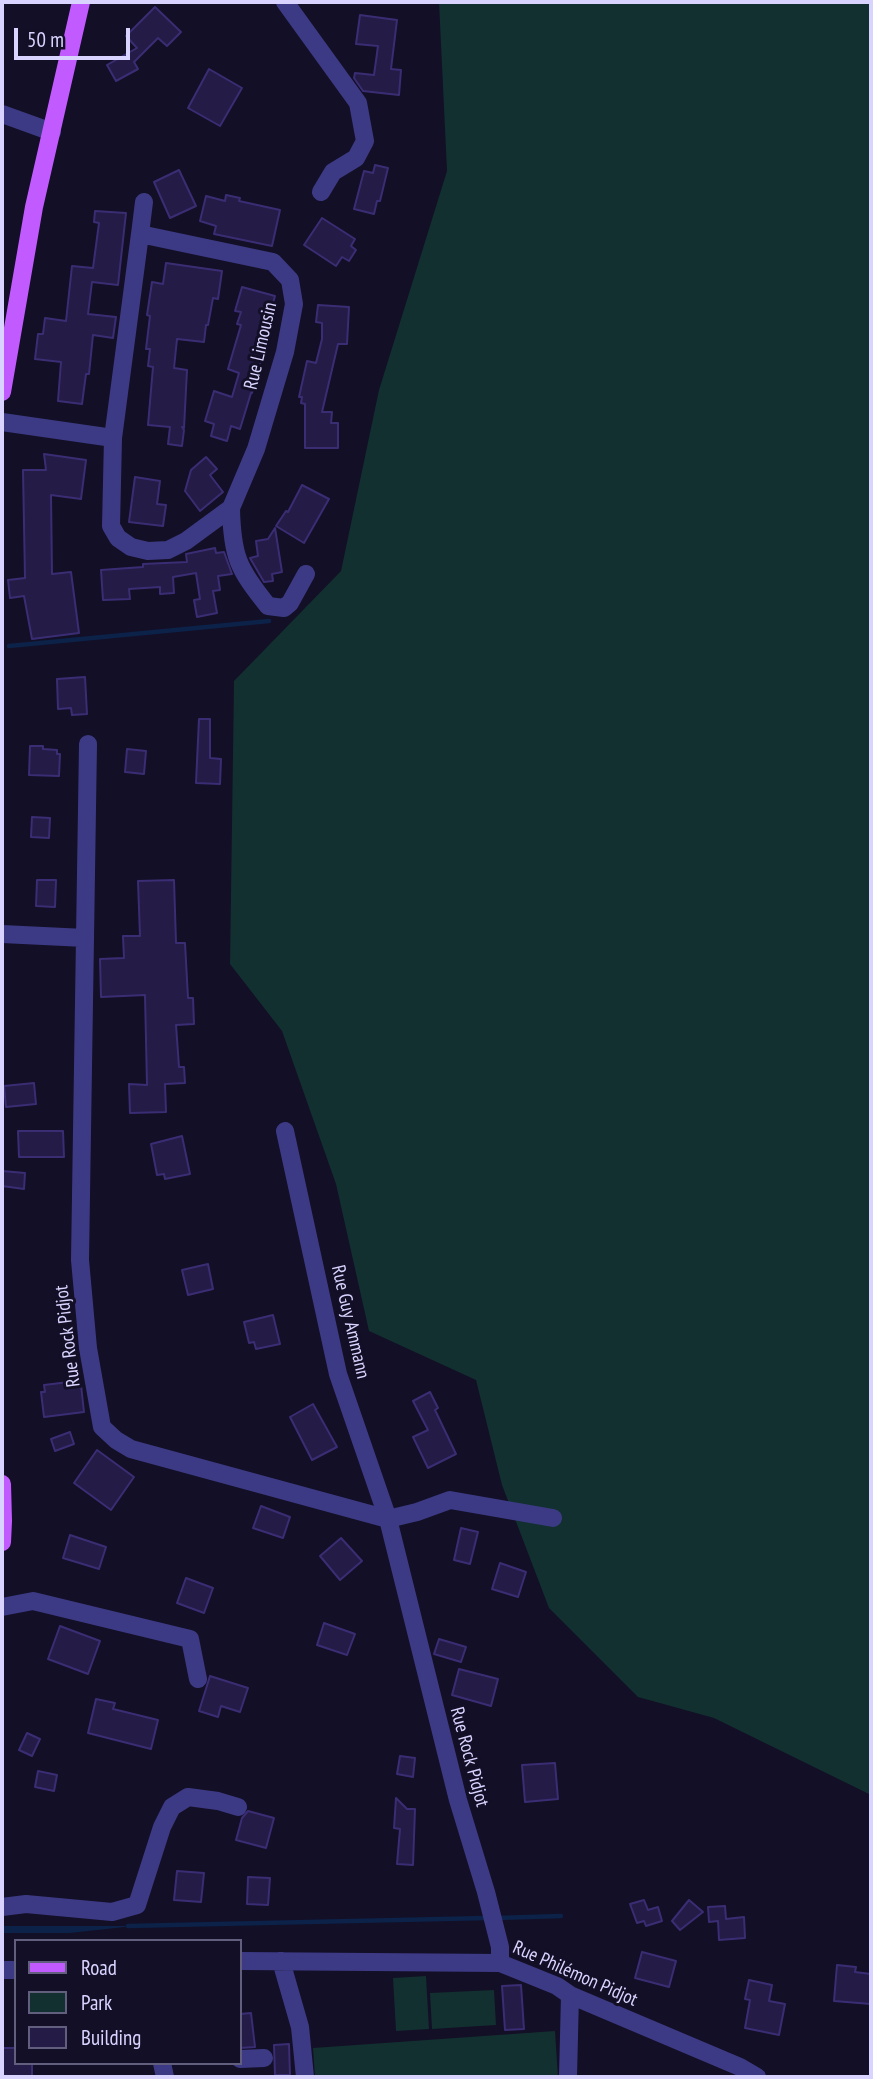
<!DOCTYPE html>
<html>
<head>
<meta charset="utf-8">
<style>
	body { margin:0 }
	#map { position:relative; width:873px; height:2079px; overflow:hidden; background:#130f26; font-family:"PT Sans Narrow",sans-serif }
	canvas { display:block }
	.frame { position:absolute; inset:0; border:4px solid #d9d4ff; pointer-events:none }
	.legend { position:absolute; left:14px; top:1939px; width:228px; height:126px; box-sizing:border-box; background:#130f26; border:2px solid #625e7d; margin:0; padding:9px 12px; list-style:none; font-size:21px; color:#d9d4ff }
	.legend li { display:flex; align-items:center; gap:14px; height:35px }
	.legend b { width:35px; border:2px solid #625e7d }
	.scale { position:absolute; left:14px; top:28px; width:116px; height:32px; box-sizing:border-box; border:4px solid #d9d4ff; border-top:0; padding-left:9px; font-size:21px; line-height:24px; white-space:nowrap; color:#d9d4ff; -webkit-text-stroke:5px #130f26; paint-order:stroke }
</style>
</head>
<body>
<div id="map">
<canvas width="873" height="2079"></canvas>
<div class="frame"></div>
<ul class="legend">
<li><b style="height:9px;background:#c25bff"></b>Road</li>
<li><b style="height:19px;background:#12302f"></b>Park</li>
<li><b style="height:19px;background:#241b47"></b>Building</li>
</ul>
<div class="scale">50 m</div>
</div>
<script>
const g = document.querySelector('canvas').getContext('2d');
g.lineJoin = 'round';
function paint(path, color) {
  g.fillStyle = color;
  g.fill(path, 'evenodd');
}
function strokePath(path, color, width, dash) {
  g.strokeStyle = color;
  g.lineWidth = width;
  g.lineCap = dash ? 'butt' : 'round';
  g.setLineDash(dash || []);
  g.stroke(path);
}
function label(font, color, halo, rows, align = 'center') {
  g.font = font + ' "PT Sans Narrow",sans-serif';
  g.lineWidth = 6;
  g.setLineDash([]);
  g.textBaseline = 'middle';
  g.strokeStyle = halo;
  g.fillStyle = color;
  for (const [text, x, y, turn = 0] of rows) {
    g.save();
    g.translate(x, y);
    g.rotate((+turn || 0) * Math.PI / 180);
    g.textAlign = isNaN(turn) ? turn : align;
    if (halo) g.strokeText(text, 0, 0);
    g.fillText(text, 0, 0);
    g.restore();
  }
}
paint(new Path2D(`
	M439 2H871V1795L714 1718 638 1697 549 1608 502 1485 476 1380 369 1331 336 1184 282 1031 230 964 234 681 341 571 379 390 447 171Z
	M426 1976 429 2029 396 2031 393 1978Z
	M494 1990 496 2025 432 2029 430 1993Z
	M555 2031 558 2077H315L313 2048Z`), '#12302f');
paint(new Path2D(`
	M2 1926H134L70 1933H2Z`), '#0c2248');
strokePath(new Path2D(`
	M9 646 269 621
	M496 1918 561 1916
	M128 1926 487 1918`), '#0c2248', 4.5);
const building = new Path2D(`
	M155 7 181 32 167 46 158 38 134 62 138 69 116 81 107 65 137 48 126 36Z
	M360 15 397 20 391 69 401 70 399 95 363 91 354 78 355 73 374 75 378 46 356 44Z
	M209 69 242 88 220 126 188 108Z
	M375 165 388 168 380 201H377L374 214 354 209 364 171 373 173Z
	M179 170 196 206 170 218 154 182Z
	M226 195 240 198 239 201 280 210 272 246 214 234 216 226 200 221 206 196 225 201Z
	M95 211 126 213 118 285 92 282 88 314 116 317 113 338 93 335 89 374H86L82 404 58 401 61 362 35 359 38 334H43L45 318 66 321 72 266 93 268 99 223 94 222Z
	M322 218 355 239 351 246 356 250 349 261 342 257 336 266 304 245Z
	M166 263 222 271 218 299 213 298 208 325H206L204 342 177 339 174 368 187 370 184 428 182 427 184 430 182 446 168 444 170 427 148 425 153 367 148 366 150 349H146L150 316 147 315 152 282 163 284Z
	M242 287 275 296 259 352 263 353 252 393H251L240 429 231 426 227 441 211 436 214 424 205 421 214 391 232 397 239 373 228 369 241 325 237 324 241 312 235 311Z
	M318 305 349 307 347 344H338L322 412H332L331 423H338V448H305V404L301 403 302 397H299L307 361 316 363 322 339V323L316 322Z
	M44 454 86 460 81 499 51 495 52 574 71 572 79 633 32 639 24 596 10 598 8 580 25 578 23 470H46Z
	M206 457 217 469 210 475 223 492 200 511 185 491 191 470Z
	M135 477 160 481 157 504 166 505 163 526 129 522Z
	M302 485 329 499 304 543 276 526 286 511 288 512Z
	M275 528 282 572 272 574 273 581 264 582 250 558 258 556 256 541 268 539Z
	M215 548 216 553 224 552 232 574 218 576 220 590 213 591 217 613 197 617 194 600 200 599 196 573 173 577 174 593 160 594V587L129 589 130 599 103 600 101 570 143 567V564L187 562 186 554Z
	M85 677 87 714 72 715 71 708 58 709 57 679Z
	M199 719H210V758L221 759 220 784 196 783Z
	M30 746H43V749L57 750V754H60L59 776 29 775Z
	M127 749 146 751 144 774 125 772Z
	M32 817 50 818 49 838 31 837Z
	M37 880H56L55 907 36 906Z
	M174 880 176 943H185L188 998H193L194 1024 176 1025 179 1067H184L185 1083 165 1084 166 1112 130 1113 129 1084 147 1085 145 995 101 997 100 959 124 958 123 936H140L138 881Z
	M34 1083 36 1104 6 1107 4 1086Z
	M18 1131H63L64 1157H19Z
	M182 1136 190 1174 165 1179 164 1174 157 1175 151 1144Z
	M2 1171 25 1173 24 1189 2 1186Z
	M208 1264 213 1289 188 1295 182 1270Z
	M273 1315 280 1344 256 1349 254 1342 249 1343 244 1322Z
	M77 1381V1386L81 1385 84 1412 44 1417 41 1392H45L44 1385Z
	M430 1392 438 1408 435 1410 456 1454 428 1468 413 1437 428 1430 413 1401Z
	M313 1404 337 1447 312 1460 290 1417Z
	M70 1432 74 1444 55 1451 51 1439Z
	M97 1450 134 1477 111 1510 74 1483Z
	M261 1506 290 1517 283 1538 253 1528Z
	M461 1528 478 1532 470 1564 454 1560Z
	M70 1535 106 1547 99 1569 63 1558Z
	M341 1538 362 1561 340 1580 320 1556Z
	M500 1563 526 1572 518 1597 492 1589Z
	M186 1578 213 1588 204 1613 177 1603Z
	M324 1623 355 1634 347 1655 317 1645Z
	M60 1626 100 1641 88 1674 48 1659Z
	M439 1639 466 1647 461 1662 434 1654Z
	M459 1669 498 1679 491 1706 452 1695Z
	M210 1676 248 1688 240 1712 221 1706 218 1717 199 1711Z
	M96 1699 115 1703 113 1709 158 1720 151 1749 88 1733Z
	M27 1733 40 1739 32 1756 19 1750Z
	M400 1756 415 1758 413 1777 397 1774Z
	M555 1763 558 1799 525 1802 522 1765Z
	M38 1771 57 1775 54 1791 35 1787Z
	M396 1798 407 1809H415L413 1865 397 1864 400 1829 394 1828Z
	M248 1811 274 1818 266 1848 236 1840 242 1818Z
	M177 1871 204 1873 201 1902 174 1900Z
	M248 1877 270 1878 268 1905 247 1904Z
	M644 1900 648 1910 658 1907 662 1921 646 1926 644 1921 637 1923 630 1904Z
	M689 1900 703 1912 680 1930 672 1921Z
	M725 1906 726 1919 744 1917 745 1938 719 1940 718 1921 709 1922 708 1907Z
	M642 1952 676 1961 669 1987 635 1978Z
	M837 1965 856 1967 855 1972 871 1974V2004L834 2001Z
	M749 1980 772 1985 769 2001 785 2004 779 2035 745 2028 750 2000 745 1999Z
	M521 1985 524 2029 505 2030 502 1986Z
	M251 2013 255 2047 240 2048V2014Z
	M289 2044 290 2075H275L274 2045Z
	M2 2048H16V2063H32V2077H2Z`);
paint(building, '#241b47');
strokePath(building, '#3b2d73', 2);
strokePath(new Path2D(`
	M285 2 358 103 365 141 356 158 333 172 321 192
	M2 114 52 132
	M140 234 273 262 290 280 294 304 285 352 256 449 231 508 186 541 168 550 148 551 131 547 118 538 111 526 113 438Z
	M140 234 144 202
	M2 422 113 438
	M231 508C232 556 238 569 268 606L284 608 290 603 306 574
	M88 744 80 1260 88 1348 102 1427 116 1440 131 1449 388 1519 417 1512 450 1500 553 1518
	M2 934 85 938
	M285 1131 338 1374 388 1519 458 1800 486 1892 500 1947V1963
	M2 1607 33 1601 190 1639 198 1679
	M2 1907 26 1904 112 1912 137 1905 162 1827 172 1807 188 1797 218 1801 238 1807
	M240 1961 500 1963 557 1986 570 1995 740 2067 757 2077
	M281 1961 300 2027 305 2077
	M2 1970H16
	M240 2059 264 2058
	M162 2063 165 2077
	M568 2077 570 1995`), '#3d3a85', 18);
strokePath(new Path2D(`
	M2 392 34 207 81 2
	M2 1484 3 1521 2 1542`), '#c25bff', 18);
label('19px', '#d9d4ff', '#130f26', [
	["Rue Limousin",261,346,-77],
	["Rue Guy Ammann",350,1322,77],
	["Rue Rock Pidjot",68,1336,-97],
	["Rue Rock Pidjot",469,1757,75],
	["Rue Philémon Pidjot",575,1974,24]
]);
</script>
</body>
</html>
